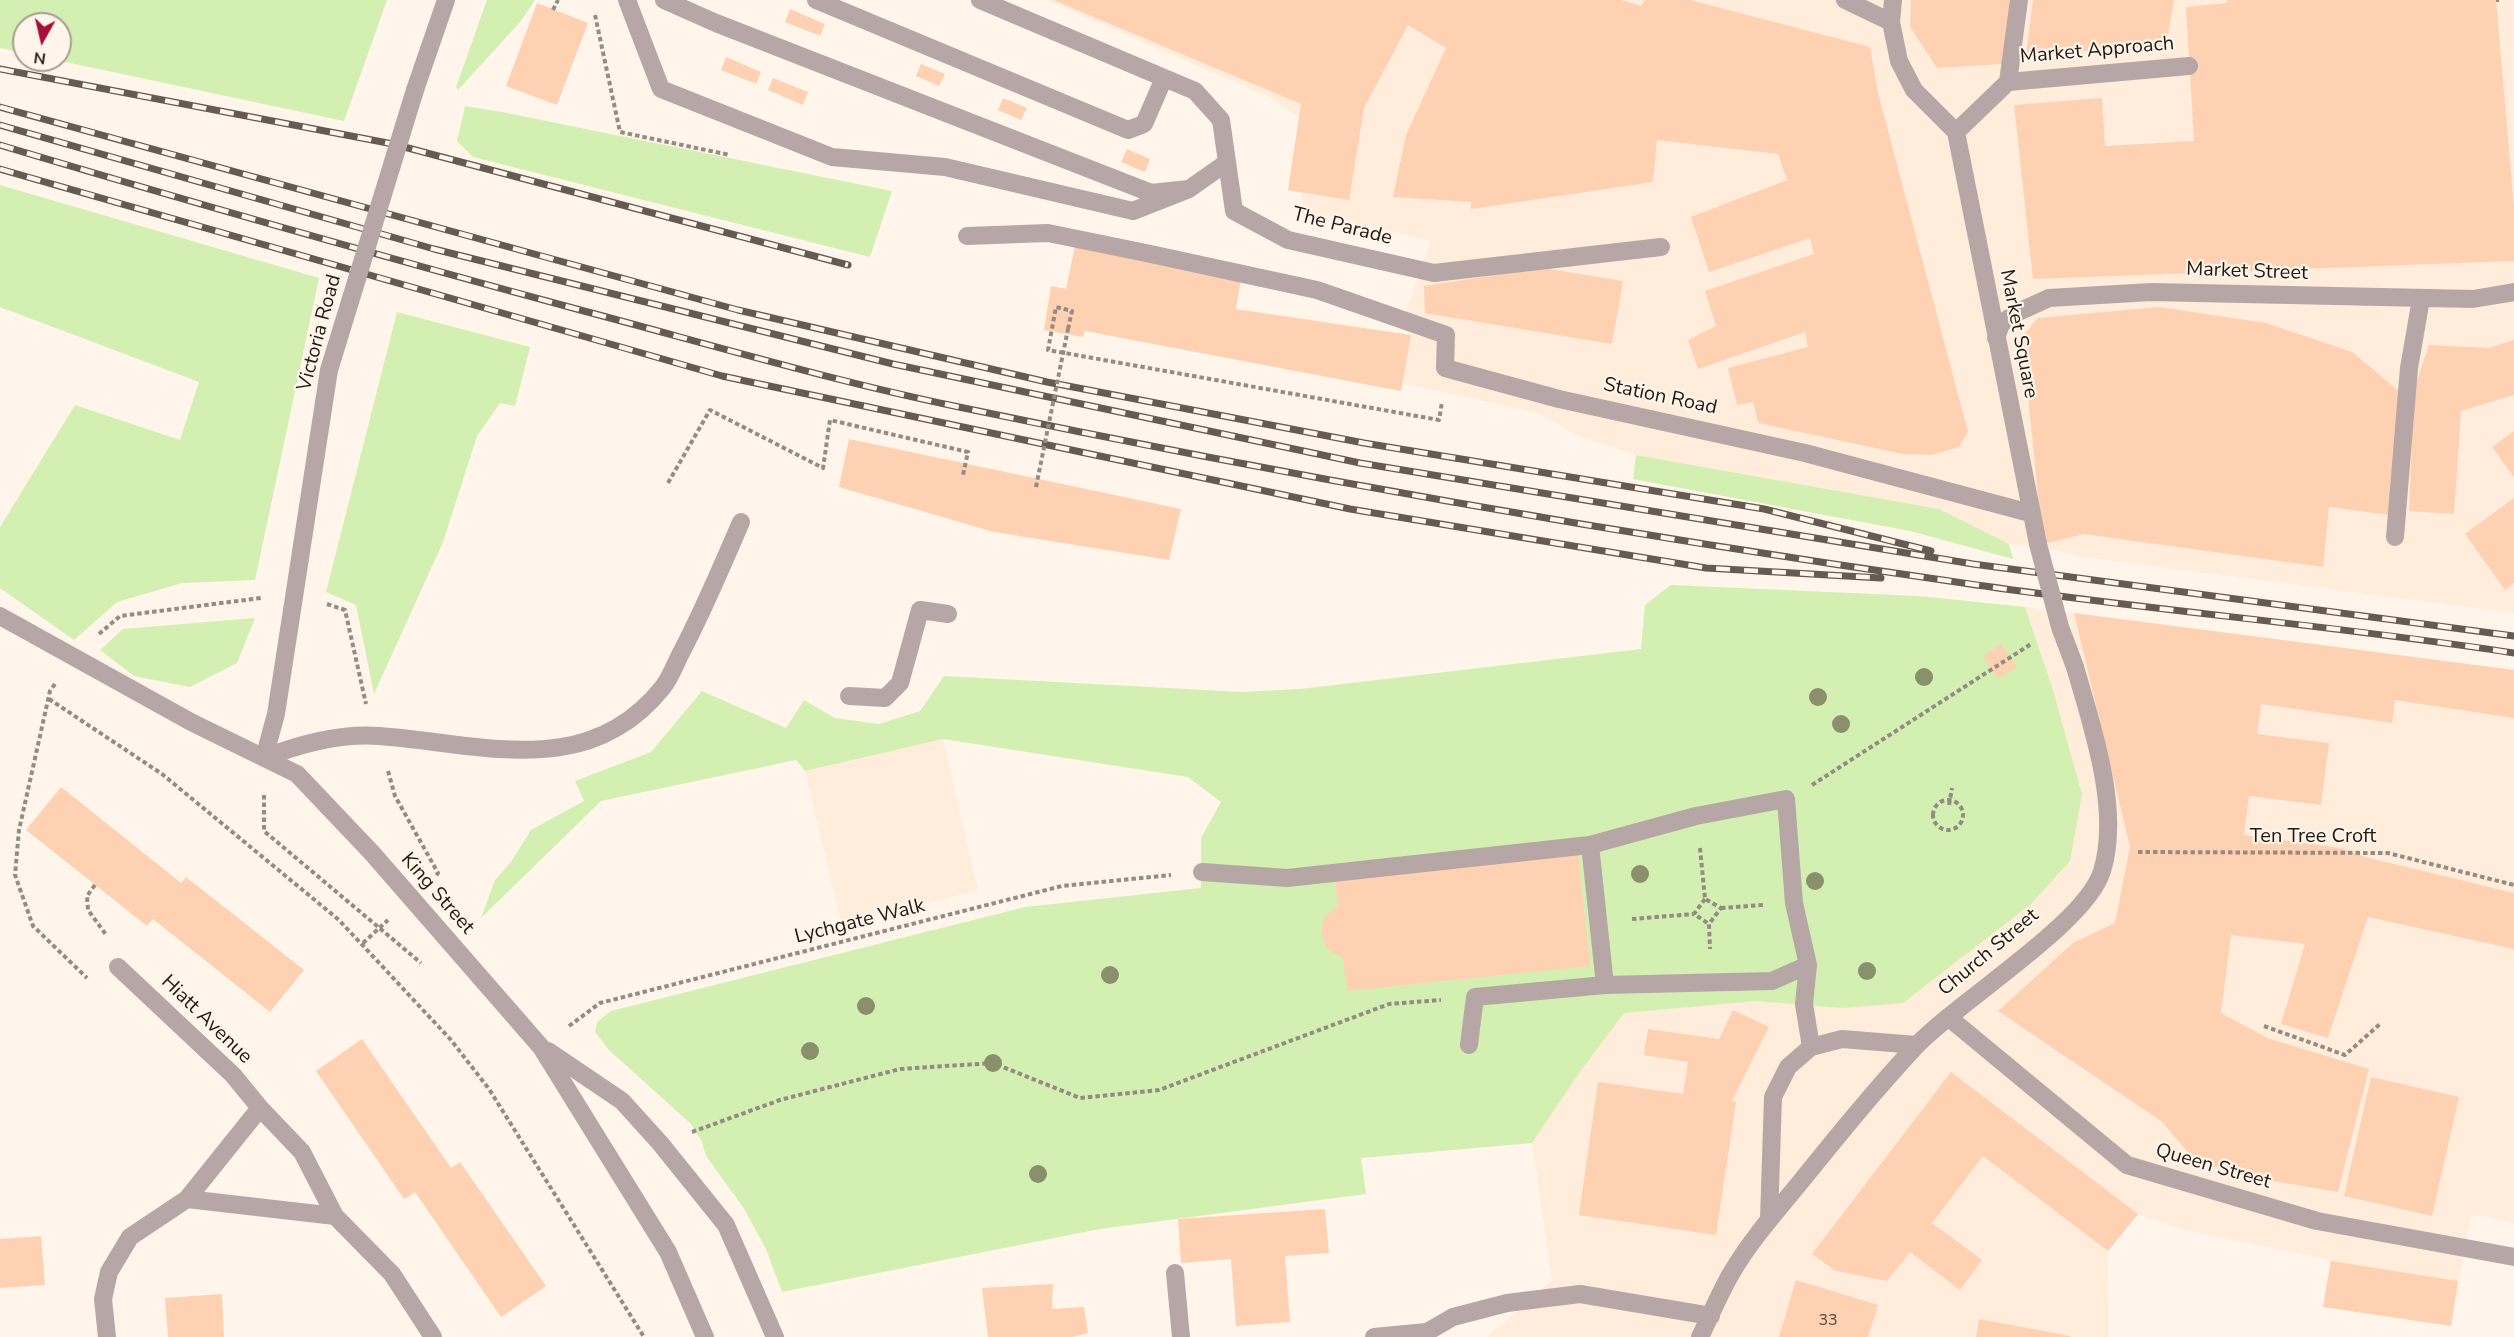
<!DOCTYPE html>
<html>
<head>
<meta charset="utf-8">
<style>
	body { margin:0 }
	#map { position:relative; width:2514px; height:1337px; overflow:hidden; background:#fff5eb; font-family:"Nunito Sans",sans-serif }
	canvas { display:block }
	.north { position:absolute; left:12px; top:12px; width:60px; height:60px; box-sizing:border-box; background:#fff5eb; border:2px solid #a79d93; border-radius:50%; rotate:188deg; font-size:16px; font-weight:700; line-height:24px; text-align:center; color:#221910 }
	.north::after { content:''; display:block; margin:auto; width:21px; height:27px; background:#a70e38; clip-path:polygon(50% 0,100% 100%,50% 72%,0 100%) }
</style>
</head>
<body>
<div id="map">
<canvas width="2514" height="1337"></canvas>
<div class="north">N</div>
</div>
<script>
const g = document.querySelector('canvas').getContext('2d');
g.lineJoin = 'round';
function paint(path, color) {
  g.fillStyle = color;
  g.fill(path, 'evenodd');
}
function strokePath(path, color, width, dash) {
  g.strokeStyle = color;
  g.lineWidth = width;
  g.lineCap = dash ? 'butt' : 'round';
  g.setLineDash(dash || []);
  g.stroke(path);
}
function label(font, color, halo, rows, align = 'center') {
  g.font = font + ' "Nunito Sans",sans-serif';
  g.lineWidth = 4.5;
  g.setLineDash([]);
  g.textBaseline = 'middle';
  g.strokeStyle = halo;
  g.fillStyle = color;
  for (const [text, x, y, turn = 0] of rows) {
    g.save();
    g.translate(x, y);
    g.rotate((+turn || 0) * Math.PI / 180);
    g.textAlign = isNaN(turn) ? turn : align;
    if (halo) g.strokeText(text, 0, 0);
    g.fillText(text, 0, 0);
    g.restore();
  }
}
paint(new Path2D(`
	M1047 0H2514V613L2084 557 2042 547 2009 544 1939 509 1636 455 1580 436 1538 413 1402 383 1411 335 1405 315 1431 241 1303 211 1300 118 1271 98Z
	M2025 607 2514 670V1223L2471 1214 2451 1326 2323 1307 2330 1260 2192 1232 2138 1214 2108 1251 2109 1337H1487L1552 1280 1532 1143 1582 1069 1624 1013 1756 1001 1804 1004 1903 1003 2031 904 2082 794 2053 690Z
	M943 739 978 891 841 922 805 771Z`), '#ffecda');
paint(new Path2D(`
	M0 0H387L344 121 56 60H60V24H24V53L0 48Z
	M487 0H535L521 21 458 90 456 87Z
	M465 106 502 112 892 191 870 257 473 157 457 141Z
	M0 185 319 278 255 580 182 583 117 602 74 640 0 588V527L75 405 180 440 199 382 0 307Z
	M397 312 530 347 515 406 500 403 477 436 443 542 374 694 356 605 326 592Z
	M1636 455 1939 509 2009 544 2013 559 1910 531 1633 479Z
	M1671 585 1919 596 2025 607 2053 690 2082 794 2070 861 2031 904 1903 1003 1843 1008 1756 1001 1624 1013 1582 1069 1532 1143 1361 1158 1366 1194 1100 1229 782 1292 766 1249 743 1207 706 1156 702 1142 691 1124 609 1050 595 1032 597 1022 611 1011 1025 907 1201 888V838L1221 802 1188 777 943 739 805 771 796 760 601 801 481 918 495 880 511 862 531 830 584 801 575 781 651 752 702 691 786 728 804 700 835 718 879 724 920 711 944 676 1242 692 1300 689 1641 649 1645 605Z
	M255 618 237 663 190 687 134 676 100 650 123 629Z`), '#d3f0b2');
paint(new Path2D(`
	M1053 0H1622L1641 6 1645 0H1690L1870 47 1878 93 1968 432 1959 447 1931 455 1903 454 1758 423 1753 402 1737 405 1728 368 1808 347 1805 332 1698 369 1688 340 1716 326 1705 291 1814 254 1810 238 1709 272 1691 217 1787 180 1778 154 1657 140 1653 182 1471 209V202L1393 197 1406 135 1446 48 1408 25 1364 108 1349 200 1288 190 1301 104Z
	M1911 0H2011L2002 64 1937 68 1910 27Z
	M2033 0H2174L2166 46 2026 55Z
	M2227 0H2496L2514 208V261L2033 279 2014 105 2102 98 2105 146 2194 141 2186 7 2227 3Z
	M537 3 588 23 557 105 506 86Z
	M790 9 825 24 820 36 785 22Z
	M726 57 761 72 756 84 721 70Z
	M921 64 945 74 939 86 916 76Z
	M773 78 808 92 803 105 768 90Z
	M1003 98 1027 108 1021 120 998 110Z
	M1127 149 1150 159 1145 172 1121 162Z
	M1076 241 1241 277 1236 309 1411 335 1401 391 1085 331 1083 337 1044 330 1051 286 1066 289Z
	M1543 268 1623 281 1612 344 1425 313 1424 286Z
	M2159 307 2266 323 2352 352 2399 391 2390 515 2329 507 2323 567 2084 534 2043 544 2022 337 2038 318Z
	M2514 340V395L2461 411 2454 514 2409 511 2414 389 2429 345 2489 348Z
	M2514 431V477L2492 447Z
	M849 439 1181 509 1169 560 994 532 839 487Z
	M2514 498V583L2505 590 2465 534Z
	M2074 613 2514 670V718L2395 700 2392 723 2261 704 2257 734 2329 743 2321 805 2249 796 2244 835 2341 848 2365 857 2514 893V949L2368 917 2328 1038 2281 1024 2305 944 2231 935 2221 1013 2267 1038 2369 1069 2338 1192 2244 1176 2194 1159 2161 1121 1998 1011 2073 943 2115 923 2130 847Z
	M2001 644 2017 667 1998 679 1983 656Z
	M61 787 181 883 186 877 304 970 270 1012 153 919 147 926 26 830Z
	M1578 853 1590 966 1347 991 1343 958 1328 950 1321 934 1324 917 1338 906 1335 878Z
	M1733 1010 1769 1027 1732 1101 1736 1102 1716 1235 1579 1215 1598 1082 1683 1094 1688 1062 1644 1055 1648 1029 1719 1039Z
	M362 1039 451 1168 460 1162 546 1286 501 1317 415 1192 404 1199 316 1071Z
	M1951 1072 2138 1214 2108 1251 1983 1156 1932 1223 1982 1260 1960 1290 1910 1252 1887 1281 1836 1271 1812 1254Z
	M2371 1077 2459 1097 2432 1216 2344 1196Z
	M1325 1209 1329 1253 1285 1256 1290 1322 1236 1326 1231 1259 1181 1263 1178 1219Z
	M41 1236 45 1285 0 1288V1239Z
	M2331 1261 2458 1281 2451 1326 2323 1307Z
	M1796 1280 1878 1305 1868 1337H1779Z
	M1053 1284 1052 1309 1084 1307 1088 1333 1072 1337H988L982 1288Z
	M222 1294 224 1337H168L165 1298Z
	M1979 1319 2070 1336V1337H1976Z`), '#ffd1b3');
strokePath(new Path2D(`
	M2496 0H2499
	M553 10 558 0
	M595 15 620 132 730 155
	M1068 329 1072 311 1056 307 1048 350 1439 420 1442 402
	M668 483 710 410 823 468 830 420 968 452 963 475
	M327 604 345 610 366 704
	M99 634 120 616 261 598
	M55 684 50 691 19 830 15 875 33 926 87 978
	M49 699 162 774 339 920 451 1040 489 1089 644 1337
	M388 771 395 796 438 873 436 876
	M1812 785 2031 644
	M264 795V831L421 963
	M1933 815a15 15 0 1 1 30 0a15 15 0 1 1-30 0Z
	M1949 805 1952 788
	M1700 848 1705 899 1721 908 1709 924 1710 949
	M2138 852 2388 853 2514 885
	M95 885 87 896 88 910 107 936
	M1705 899 1694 914 1709 924
	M1721 908 1763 905
	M1632 919 1694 914
	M363 943 388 920
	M569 1026 600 1003 1062 886 1171 875
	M2264 1026 2345 1055 2380 1024
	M692 1132 780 1100 900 1069 993 1063 1080 1098 1159 1090 1389 1004 1441 1000`), '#958b82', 4, [4.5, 3]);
strokePath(new Path2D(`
	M627 0 661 89 832 157 945 167 1133 211 1189 189
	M664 0 716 23 1151 193 1189 189 1226 163
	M816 0 1128 130 1144 124 1164 78
	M980 0 1195 91 1221 120 1234 211 1288 240 1434 273 1661 247
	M1845 0 1891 22 1899 61 1914 90 1956 132
	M1891 22 1893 0
	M2008 82 1956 132 2038 544
	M2008 82 2189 66
	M2008 82 2019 0
	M415 90 446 0
	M967 236 1048 233 1146 253 1317 290 1446 335 1445 368 1559 399 1805 453 2030 513
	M1996 338 2001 324 2016 313 2049 298 2151 292 2473 299 2514 292
	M2395 537 2409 368 2421 299
	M0 616 191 722 297 774 372 853 541 1047 668 1252 705 1337
	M849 696 885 698 900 683 920 610 948 614
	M264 758C300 744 340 733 379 736 480 743 588 782 663 687 671 677 676 662 682 651 704 609 722 566 741 522
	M264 758 276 714 329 370
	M1590 845 1605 985 1772 981 1808 965
	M1202 872 1287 878 1590 845 1696 816 1786 799 1794 903 1808 965 1804 1004 1811 1047
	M118 967 233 1075 260 1108 302 1152 335 1216 392 1274 433 1337
	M1948 1017 2127 1165 2317 1221 2514 1257
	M1469 1045 1475 997 1605 985
	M548 1051 622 1101 660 1143 726 1225 775 1337
	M187 1199 335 1216
	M1769 1220 1773 1097 1788 1067 1811 1047 1842 1039 1916 1045
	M1175 1273 1181 1337
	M107 1337 103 1299 109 1272 130 1237 187 1199 260 1108
	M1374 1337 1427 1332 1453 1317 1507 1303 1580 1294 1711 1316
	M1700 1337C1711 1315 1720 1292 1732 1272 1750 1241 1775 1213 1798 1185 1836 1138 1874 1091 1915 1047 1958 1001 2086 924 2102 871 2121 810 2092 726 2075 667`), '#b6a6a5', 18);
const rail = new Path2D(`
	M0 69 393 144 848 265
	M0 107 738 310 1047 382 1364 443 1764 509 1931 551
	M0 125 434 249 893 364 1360 463 1973 564 2514 636
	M0 145C194 203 388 258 584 311 708 344 833 381 959 407 1292 477 1627 535 1963 583 2146 610 2331 625 2514 653
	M0 169 722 376 1350 509 1706 568 1881 578`);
strokePath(rail, '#645b52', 7);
strokePath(rail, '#fff5eb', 4.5, [14]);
strokePath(new Path2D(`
	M1036 487 1068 329`), '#958b82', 4, [4.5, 3]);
strokePath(new Path2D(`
	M329 370 415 90
	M2038 544 2060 627 2075 667`), '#b6a6a5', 18);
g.fillStyle = '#8a906c';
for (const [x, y] of [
	[1924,677],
	[1818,697],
	[1841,724],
	[1640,874],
	[1815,881],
	[1867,971],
	[1110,975],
	[866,1006],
	[810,1051],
	[993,1063],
	[1038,1174]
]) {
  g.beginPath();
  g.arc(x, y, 9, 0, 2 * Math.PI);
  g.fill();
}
label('16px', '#594739', null, [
	["33",1828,1321]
]);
label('20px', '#221910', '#fff5eb', [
	["Market Approach",2097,51,-5],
	["The Parade",1342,227,14],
	["Market Street",2247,272,2],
	["Victoria Road",320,333,-75],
	["Market Square",2018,334,79],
	["Station Road",1660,397,12],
	["Ten Tree Croft",2313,837],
	["King Street",437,894,49],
	["Lychgate Walk",860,922,-14],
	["Church Street",1989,953,-40],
	["Hiatt Avenue",206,1020,44],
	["Queen Street",2213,1167,16]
]);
</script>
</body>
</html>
